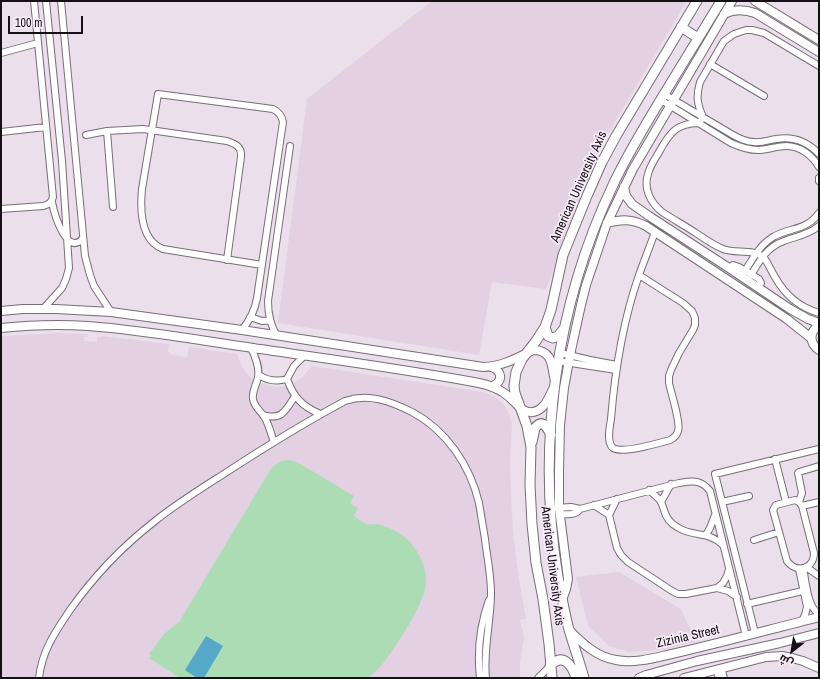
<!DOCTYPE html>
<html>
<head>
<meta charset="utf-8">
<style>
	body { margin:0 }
	#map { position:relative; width:820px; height:679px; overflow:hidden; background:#ebdfeb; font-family:"Archivo Narrow",Cairo,sans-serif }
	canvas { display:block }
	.frame { position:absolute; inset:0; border:2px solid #141014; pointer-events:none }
	.north { position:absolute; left:772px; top:631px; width:40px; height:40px; -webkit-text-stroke:3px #f8ecf9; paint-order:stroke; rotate:211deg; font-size:11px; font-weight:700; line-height:16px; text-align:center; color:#141014 }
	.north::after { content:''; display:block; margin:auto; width:14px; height:18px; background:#141014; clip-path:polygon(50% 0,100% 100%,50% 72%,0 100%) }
	.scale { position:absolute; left:8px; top:16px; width:75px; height:18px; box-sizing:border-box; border:2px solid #141014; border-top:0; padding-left:5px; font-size:12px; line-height:14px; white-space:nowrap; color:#141014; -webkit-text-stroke:3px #f8ecf9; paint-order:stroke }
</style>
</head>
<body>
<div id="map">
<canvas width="820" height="679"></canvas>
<div class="frame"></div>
<div class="north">ش</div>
<div class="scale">100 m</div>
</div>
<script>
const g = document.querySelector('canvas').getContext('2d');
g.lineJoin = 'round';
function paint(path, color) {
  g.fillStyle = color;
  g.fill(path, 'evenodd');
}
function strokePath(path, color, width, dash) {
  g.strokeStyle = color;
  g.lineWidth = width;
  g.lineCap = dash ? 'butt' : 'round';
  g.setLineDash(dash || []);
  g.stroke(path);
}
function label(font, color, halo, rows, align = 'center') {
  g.font = font + ' "Archivo Narrow",sans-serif';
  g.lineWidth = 3.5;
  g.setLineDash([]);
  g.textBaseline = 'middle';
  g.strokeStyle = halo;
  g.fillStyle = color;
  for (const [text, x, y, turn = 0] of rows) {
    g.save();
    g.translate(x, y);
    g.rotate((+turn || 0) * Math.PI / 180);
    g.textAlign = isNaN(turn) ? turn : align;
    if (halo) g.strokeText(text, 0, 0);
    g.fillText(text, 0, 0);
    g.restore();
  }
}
paint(new Path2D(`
	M432 1H687L604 140 546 289 492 282 479 355 278 323 307 99Z
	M58 333 88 334V337H84V341L97 342V337H102V336L169 344 168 351 170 354 187 357 189 347 237 354 242 367 251 378 257 382 273 387 286 386 287 389 292 387V384L302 378 312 366 483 392 490 394 498 399 504 405 509 413 512 425 510 461 511 495 513 531 518 573 526 619 520 620 524 637 520 662V678H1V336Z
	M619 572 681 609 696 642 661 650 629 652 609 646 588 626 576 577Z`), '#e3d1e3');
paint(new Path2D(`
	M288 460 297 462 354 496 350 503 358 508 354 516C357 518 362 523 367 524 369 525 373 524 376 524 387 526 398 531 406 538 418 549 428 569 426 585 422 607 400 640 387 658 383 663 380 668 375 672 373 674 370 676 368 678H180L149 658 151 656 149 654 164 634 180 621 185 612 272 467 281 461Z`), '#acdcb4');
paint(new Path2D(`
	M206 636 223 646 204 678H197L185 670Z`), '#56a8c9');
const street = new Path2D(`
	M61 1 85 256 90 275 94 286 111 312
	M1 53 38 43
	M710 64 764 96
	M819 66 764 33 752 30H746L734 34 724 41 721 46 700 82C696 96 697 104 703 117L699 123C676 123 669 134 659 152 655 159 650 166 648 174 643 189 651 203 662 212 673 219 685 226 696 233 705 239 713 245 723 249 735 254 754 248 764 258 769 264 771 271 775 277 785 295 798 307 819 313
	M664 94 733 135C740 139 746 142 754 142 762 143 769 140 776 139 793 136 808 142 819 154
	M661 100 731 143C740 147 748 150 758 150 767 150 777 146 786 146 800 146 812 155 819 167
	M107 131 113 207
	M1 132 46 127
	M86 135 107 131 143 129 227 141C236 144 242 147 241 157L227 260
	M819 178V181
	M52 202C54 213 67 258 83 238
	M1 209 43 206C48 205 52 203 53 197L34 1
	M729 268 733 265 739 267 759 279 761 283 759 288
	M745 271C753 258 760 245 773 237 790 227 806 231 819 213
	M639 275 683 303 692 311 695 318V325L693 330 679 353 671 370 669 376V383C671 393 681 423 678 431 677 435 674 438 670 440 659 443 623 454 613 448 606 442 610 426 611 419 615 370 623 321 639 275 644 261 650 246 655 232
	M751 275C760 260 767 247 784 241 797 236 808 235 819 226
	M43 309 62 288 66 279 69 268 62 161 46 1
	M250 317 262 321 270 320
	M242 330C250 320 255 310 257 298L283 122C282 116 279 112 273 109L158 94 142 189C140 210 140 240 163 249L262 265
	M277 336C270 325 268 314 268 301L290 146
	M251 348C256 358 261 370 257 381 255 387 252 393 253 399 254 407 261 411 265 418 269 425 271 434 274 442
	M560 353 590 360 617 365
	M304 356 294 366 287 379C294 398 302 406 320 414
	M558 361 616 370
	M259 375C268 381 277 382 287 379
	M263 415C282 421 286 410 295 396
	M775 459 786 502
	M649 490C653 494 658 497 661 502 662 504 663 507 664 510 666 518 670 523 677 527 694 538 707 530 723 545
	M617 499 609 515 617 548 621 555 628 562 672 591 678 594H686L717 588 723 583 727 576 729 569
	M795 500 799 502 802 506 814 553C814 569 797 574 787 561L773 510 776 505Z
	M661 502 671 484
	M722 502 749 496
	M799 502 802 493 798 473 799 472 819 466
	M594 505 609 515
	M802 506 819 502
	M556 508 571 507 580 509
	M560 514C567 514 575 516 580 509L679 483C692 481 701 479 710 491L746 636
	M706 535 710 528 715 515
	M754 540 779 532
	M806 567 819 576
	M803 568C806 581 807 607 819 614
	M799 569 807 607 805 615 802 621
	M717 588 728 591 737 597
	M747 604 807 590
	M755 633 715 474 819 449
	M721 668 724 678
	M716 669 719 678
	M39 678C42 651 55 632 70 610 94 576 123 546 155 521 180 501 207 485 233 468 270 444 306 422 345 401 369 393 390 401 412 412 446 430 470 465 479 503 481 515 483 527 485 539 487 557 491 574 491 593 491 622 483 649 486 678
	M480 678C477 652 480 625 489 600
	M538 678 550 666`);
const secondary = new Path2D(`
	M755 1 819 40
	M724 14C734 9 744 9 755 13L819 52
	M624 187 626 196 632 204 649 216 729 268 790 309 808 319 819 323
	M607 223C622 219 632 219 646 226L787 319 811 338
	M1 311 23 309H56L111 312 242 330 483 367C501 367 517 358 533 350 551 350 552 363 554 377
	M819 325C809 332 809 343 819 350
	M1 328C29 325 61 324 88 326 143 330 198 340 253 348 328 359 404 369 479 383 488 385 497 388 504 393 514 399 521 414 533 412 545 410 549 397 554 387
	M491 367C502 370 504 382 492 386
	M562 600 566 589 568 579 559 508V471L560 425 564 388 570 355 581 305 586 285 607 223 633 169 732 1
	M570 631C583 644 597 657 616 660 636 664 657 657 676 653 724 642 771 629 819 617
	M639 678 646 675 697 661 780 643 819 633
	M684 678 766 657 782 656 792 658 803 661 819 668`);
const primary = new Path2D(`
	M681 27 698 38
	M545 327 548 336 553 338 558 336 563 330
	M532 442 535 428C543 418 547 428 551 435
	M550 666C563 652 572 665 576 678
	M552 678 549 644 543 599 536 563 532 524 530 485 531 447 527 426 515 393 514 386 516 372 522 359 536 341 545 327 551 310 563 255 587 196 602 162 616 136 697 1
	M584 678C579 660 573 644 568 626 564 610 561 593 558 577 536 445 556 305 613 185 625 159 640 134 655 109 677 73 699 37 721 1`);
strokePath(street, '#786d79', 8);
strokePath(secondary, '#786d79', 10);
strokePath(primary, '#786d79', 11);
strokePath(street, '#fff', 6);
strokePath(secondary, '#fff', 8);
strokePath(primary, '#fff', 9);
label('13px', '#141014', '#f8ecf9', [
	["American University Axis",579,187,-66],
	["American University Axis",552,566,83],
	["Zizinia Street",688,637,-13]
]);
</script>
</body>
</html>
